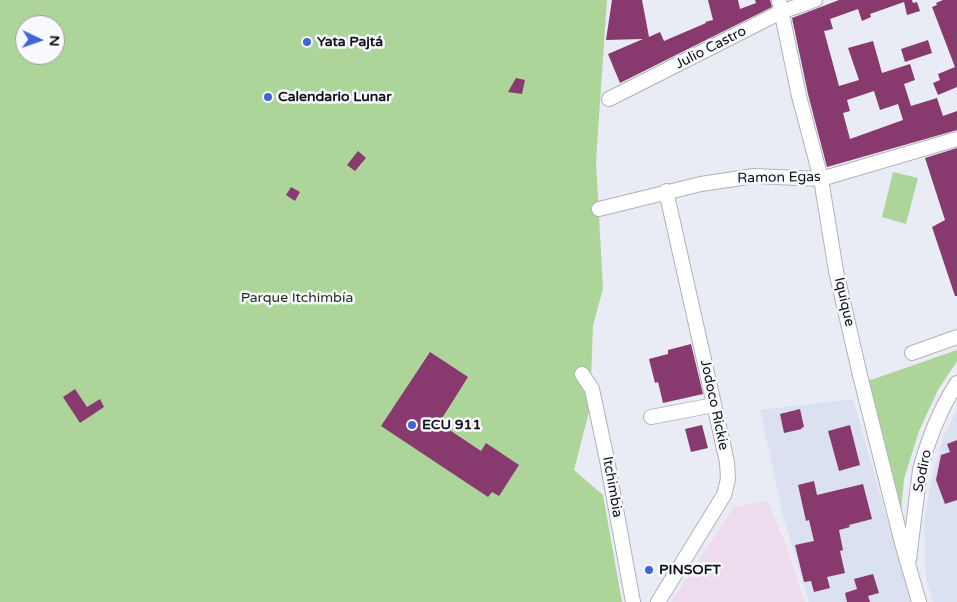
<!DOCTYPE html>
<html>
<head>
<meta charset="utf-8">
<style>
	body { margin:0 }
	#map { position:relative; width:957px; height:602px; overflow:hidden; background:#e9ecf4; font-family:"Varela Round",sans-serif }
	canvas { display:block }
	.north { position:absolute; left:15px; top:15px; width:50px; height:50px; box-sizing:border-box; background:#f7f9fe; border:1px solid #9b9da1; border-radius:50%; rotate:93deg; font-size:14px; font-weight:700; line-height:20px; text-align:center; color:#121316 }
	.north::after { content:''; display:block; margin:auto; width:18px; height:22px; background:#3f65d7; clip-path:polygon(50% 0,100% 100%,50% 72%,0 100%) }
</style>
</head>
<body>
<div id="map">
<canvas width="957" height="602"></canvas>
<div class="north">N</div>
</div>
<script>
const g = document.querySelector('canvas').getContext('2d');
g.lineJoin = 'round';
function paint(path, color) {
  g.fillStyle = color;
  g.fill(path, 'evenodd');
}
function strokePath(path, color, width, dash) {
  g.strokeStyle = color;
  g.lineWidth = width;
  g.lineCap = dash ? 'butt' : 'round';
  g.setLineDash(dash || []);
  g.stroke(path);
}
function label(font, color, halo, rows, align = 'center') {
  g.font = font + ' "Varela Round",sans-serif';
  g.lineWidth = 5;
  g.setLineDash([]);
  g.textBaseline = 'middle';
  g.strokeStyle = halo;
  g.fillStyle = color;
  for (const [text, x, y, turn = 0] of rows) {
    g.save();
    g.translate(x, y);
    g.rotate((+turn || 0) * Math.PI / 180);
    g.textAlign = isNaN(turn) ? turn : align;
    if (halo) g.strokeText(text, 0, 0);
    g.fillText(text, 0, 0);
    g.restore();
  }
}
paint(new Path2D(`
	M768 501 785 543 805 602H671L734 507Z`), '#eddcee');
paint(new Path2D(`
	M853 399 911 602H809L783 515 760 410Z
	M957 410V602H933L926 578 924 523 931 480 944 435Z`), '#dbe1f0');
paint(new Path2D(`
	M0 0H607L596 161 603 289 593 325 590 408 574 470 603 495 622 602H0ZM25 25H55V55H25Z
	M893 172 918 178 906 224 882 217Z
	M957 350V361L938 390 919 431 904 479 901 512 868 381Z`), '#add59a');
paint(new Path2D(`
	M612 0H642L649 37 660 32 664 41 706 23 705 22 713 20 708 0H738L740 9 756 3 755 0H770L772 7 620 83 608 54 643 39 606 40Z
	M839 0H912L913 3 917 2 920 11 907 15 904 2 870 14 871 17 862 21 858 9 830 19 833 29 824 31 839 86 859 80 848 48 873 41 882 73 910 64 915 80 904 84 911 106 937 98 943 116 957 111V130L827 167 808 94 792 18ZM874 91 880 110 898 104 903 120 850 139 843 113 850 111 847 100Z
	M943 0H957V87L938 95 933 83 940 80 938 74 955 67 932 7 937 5 936 3Z
	M928 40 932 53 905 62 901 49Z
	M516 78 525 80 522 94 508 92Z
	M957 148V296H955L932 227 945 220 925 158Z
	M358 151 366 158 355 171 347 165Z
	M291 187 300 192 295 201 286 195Z
	M691 344 703 394 663 403 658 382 655 383 649 359 668 354V350Z
	M430 352 468 377 439 423 481 451 486 443 519 465 499 496 492 492 488 497 381 426Z
	M75 389 87 407 100 399 104 407 80 423 63 397Z
	M800 409 804 427 801 428 802 429 784 433 780 414Z
	M702 425 708 448 691 452 685 429Z
	M850 425 860 465 839 471 828 431Z
	M957 440V500L945 504 936 480 941 455 950 452 947 444Z
	M814 481 817 495 863 484 872 519 849 525 850 527 839 530 843 550 840 551 845 573 827 577 830 588 814 592 811 581 804 582 795 545 814 541 809 520 806 521 798 485Z
	M873 574 879 593 868 596 870 602H847L845 593 857 589 854 579Z`), '#88396d');
const minor = new Path2D(`
	M779 0 799 96 821 179 836 271 859 371 902 543 919 602
	M609 99 781 12 815 0
	M599 209 701 184 754 176 821 179 957 139
	M912 353 957 337
	M582 374 592 389 607 460 633 602
	M651 417 714 405
	M909 559 920 470C928 440 940 409 957 383
	M658 602 724 495 728 479 727 462 666 191`);
strokePath(minor, '#afb2ba', 16);
strokePath(minor, '#fff', 14);
for (const [x, y, r, color] of [
	[307,42,5,"#3f65d7"],
	[268,97,5,"#3f65d7"],
	[412,425,5,"#3f65d7"],
	[649,570,5,"#3f65d7"]
]) {
  const dot = new Path2D();
  dot.arc(x, y, r, 0, 2 * Math.PI);
  g.fillStyle = color;
  g.fill(dot);
  strokePath(dot, '#f7f9fe', 2);
}
label('bold 14px', '#121316', '#f7f9fe', [
	["Yata Pajtá",317,42],
	["Calendario Lunar",278,97],
	["ECU 911",422,425],
	["PINSOFT",659,570]
], 'left');
label('14px', '#121316', '#f7f9fe', [
	["Julio Castro",711,48,-27],
	["Ramon Egas",779,178,-1],
	["Iquique",844,302,77],
	["Jodoco Rickie",714,405,78],
	["Sodiro",923,471,-78],
	["Itchimbia",612,487,80]
]);
label('14px', '#1b3110', '#f7f9fe', [
	["Parque Itchimbía",297,298]
]);
</script>
</body>
</html>
